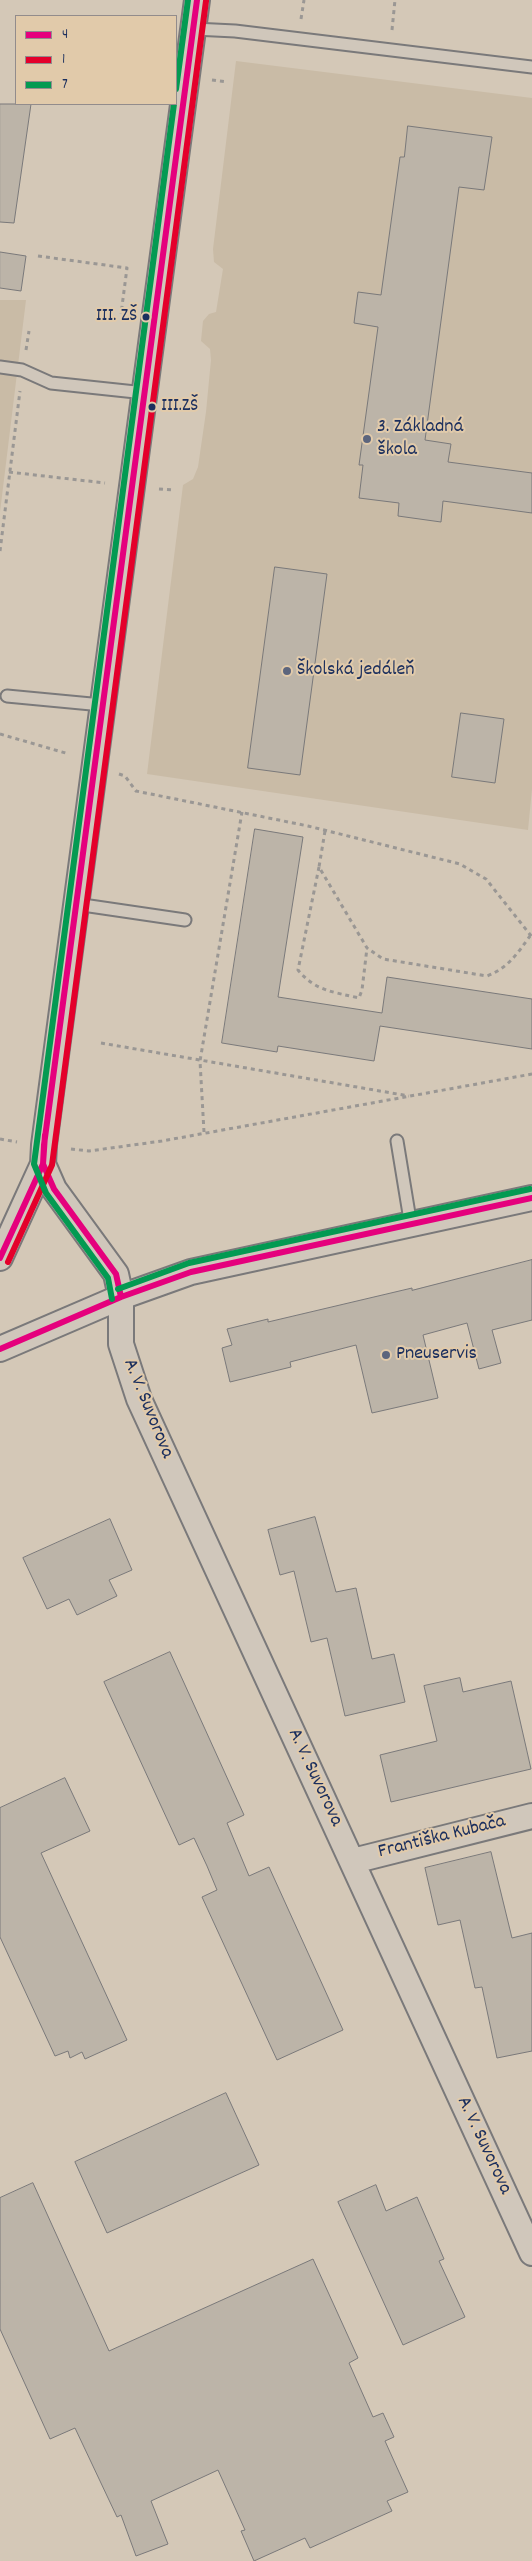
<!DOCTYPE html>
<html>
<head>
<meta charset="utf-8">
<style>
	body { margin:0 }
	#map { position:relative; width:532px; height:2561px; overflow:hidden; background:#d4c8b7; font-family:Dekko,sans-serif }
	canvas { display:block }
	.legend { position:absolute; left:15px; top:15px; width:162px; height:90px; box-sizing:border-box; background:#e1caaa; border:1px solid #928c8c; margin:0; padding:6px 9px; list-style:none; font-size:15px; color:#1b2f5e }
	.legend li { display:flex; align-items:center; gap:10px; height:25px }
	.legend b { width:25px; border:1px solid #928c8c }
</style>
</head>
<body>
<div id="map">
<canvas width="532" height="2561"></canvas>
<ul class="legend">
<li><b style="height:6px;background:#e5007d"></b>4</li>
<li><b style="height:6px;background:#e4002b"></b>1</li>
<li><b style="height:6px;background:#039a52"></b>7</li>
</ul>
</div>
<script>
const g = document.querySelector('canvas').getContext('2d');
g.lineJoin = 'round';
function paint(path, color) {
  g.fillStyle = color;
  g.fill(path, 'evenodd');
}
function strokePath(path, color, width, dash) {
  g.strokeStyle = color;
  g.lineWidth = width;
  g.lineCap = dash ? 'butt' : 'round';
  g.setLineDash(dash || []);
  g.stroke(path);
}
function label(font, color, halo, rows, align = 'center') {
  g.font = font + ' Dekko,sans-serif';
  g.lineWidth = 4;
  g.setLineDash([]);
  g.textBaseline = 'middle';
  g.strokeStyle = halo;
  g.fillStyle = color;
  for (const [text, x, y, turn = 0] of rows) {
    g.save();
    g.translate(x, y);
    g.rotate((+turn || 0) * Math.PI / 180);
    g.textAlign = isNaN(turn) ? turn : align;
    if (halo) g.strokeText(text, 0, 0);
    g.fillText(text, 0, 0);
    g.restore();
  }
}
paint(new Path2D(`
	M236 61 532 98V789L528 830 147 774 183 485 193 479 198 467 206 412 211 360 210 349 201 341 203 321 209 314 216 312 223 269 214 262 213 249Z
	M0 300H26L0 512Z`), '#c9bba6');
const building = new Path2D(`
	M0 104H31L14 223 0 222Z
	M408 126 492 137 484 190 459 187 425 440 451 444 448 462 532 473V513L443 501 441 522 398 516 399 503 359 498 363 465H359L378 327 354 323 356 307 358 292 381 295 400 157H404Z
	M0 252 26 256 21 291 0 288Z
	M275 567 327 574 300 775 248 768Z
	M461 713 504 719 495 783 452 777Z
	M255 829 303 837 278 997 382 1013 387 977 532 999V1049L380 1026 374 1061 278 1046 277 1052 222 1043Z
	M532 1260V1320L492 1330 501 1363 479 1369 467 1323 423 1335 438 1398 372 1413 356 1345 290 1362 291 1367 230 1382 222 1348 232 1345 227 1329 268 1319V1322L412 1288V1290Z
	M315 1517 336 1592 356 1588 372 1659 394 1654 405 1702 345 1716 327 1638 311 1642 294 1571 280 1575 268 1530Z
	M110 1519 132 1570 109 1580 117 1596 77 1615 69 1599 47 1609 23 1558Z
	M170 1652 244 1815 227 1823 249 1876 269 1867 343 2030 277 2060 202 1897 217 1890 207 1866 194 1838 179 1845 104 1682Z
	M460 1678 463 1692 511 1681 531 1769 391 1802 380 1755 437 1741 424 1686Z
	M65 1778 90 1831 41 1853 127 2040 85 2059 82 2052 70 2058 68 2051 55 2056 0 1937V1808Z
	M491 1852 512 1938 532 1933V2051L497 2058 482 1987 475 1988 460 1920 438 1925 425 1868Z
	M226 2093 259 2165 107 2233 75 2162Z
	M33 2183 109 2351 313 2259 358 2358 349 2363 373 2417 383 2413 394 2437 385 2441 408 2492 387 2501 392 2511 310 2548 305 2538 254 2561 241 2531 245 2530 218 2470 151 2501 168 2544 136 2556 121 2515 117 2517 75 2428 50 2439 0 2329V2198Z
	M376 2185 386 2211 417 2197 444 2259 439 2261 465 2317 403 2345 338 2202Z`);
paint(building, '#bcb4a8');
strokePath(building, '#7a797a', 1);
const service = new Path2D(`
	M194 29 235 31 532 67
	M0 367 22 370 51 383 145 393
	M7 696 102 705
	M76 904 185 920
	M397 1141 411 1226`);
const minor = new Path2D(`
	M43 1164 54 1189 116 1274 121 1297V1344L139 1399 532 2253
	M0 1258 43 1164 44 1145 197 0
	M0 1349 121 1297 191 1272 532 1198
	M353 1861 532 1816`);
strokePath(service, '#7a797a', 15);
strokePath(minor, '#7a797a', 28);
strokePath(new Path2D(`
	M301 19 304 0
	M392 30 395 0
	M212 80 227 82
	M38 256 127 268 121 314
	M26 350 29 331
	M9 472 105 483
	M159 489 173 490
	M0 551 20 391
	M0 734 69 754
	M119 774 125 776 136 791 308 826 460 864 486 879 532 937
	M325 831 319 867 367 948 383 959 487 976C508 968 517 954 530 936
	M319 867 298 970C315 991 334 992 359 998L362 990 367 948
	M101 1043 409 1096
	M204 1132 200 1061 242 812
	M0 1139 17 1142
	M71 1149 89 1151 162 1141 532 1074`), '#9a9794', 3, [4, 4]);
strokePath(service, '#d0c7bb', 11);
strokePath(minor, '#d0c7bb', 24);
strokePath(new Path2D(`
	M0 1258 43 1164 45 1135
	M121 1297 116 1274 54 1189 43 1164 44 1145 197 0
	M0 1349 121 1297 191 1272 532 1198`), '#e5007d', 6);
strokePath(new Path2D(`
	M8 1262 52 1165 206 1`), '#e4002b', 6);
strokePath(new Path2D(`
	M176 89 188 0
	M118 1289 189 1263 530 1189
	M112 1299 108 1278 46 1193 34 1164 174 104`), '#039a52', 6);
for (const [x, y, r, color] of [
	[146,317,4.5,"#1b2f5e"],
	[152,407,4.5,"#1b2f5e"],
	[367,439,5,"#5c657d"],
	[287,671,5,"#5c657d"],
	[386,1355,5,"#5c657d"]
]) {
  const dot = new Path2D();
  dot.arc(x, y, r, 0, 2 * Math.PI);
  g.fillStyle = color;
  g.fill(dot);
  strokePath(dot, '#e1caaa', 2);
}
label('19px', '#1b2f5e', '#e1caaa', [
	["III. ZŠ",137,317],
	["III.ZŠ",161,407,"left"]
], 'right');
label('20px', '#1b2f5e', '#e1caaa', [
	["3. Základná",377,428],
	["škola",377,451],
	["Školská jedáleň",297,671],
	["Pneuservis",396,1355]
], 'left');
label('20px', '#1b2f5e', '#e1caaa', [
	["A. V. Suvorova",147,1409,68],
	["A. V. Suvorova",314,1778,65],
	["Františka Kubača",442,1838,-14],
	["A. V. Suvorova",483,2146,65]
]);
</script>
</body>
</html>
